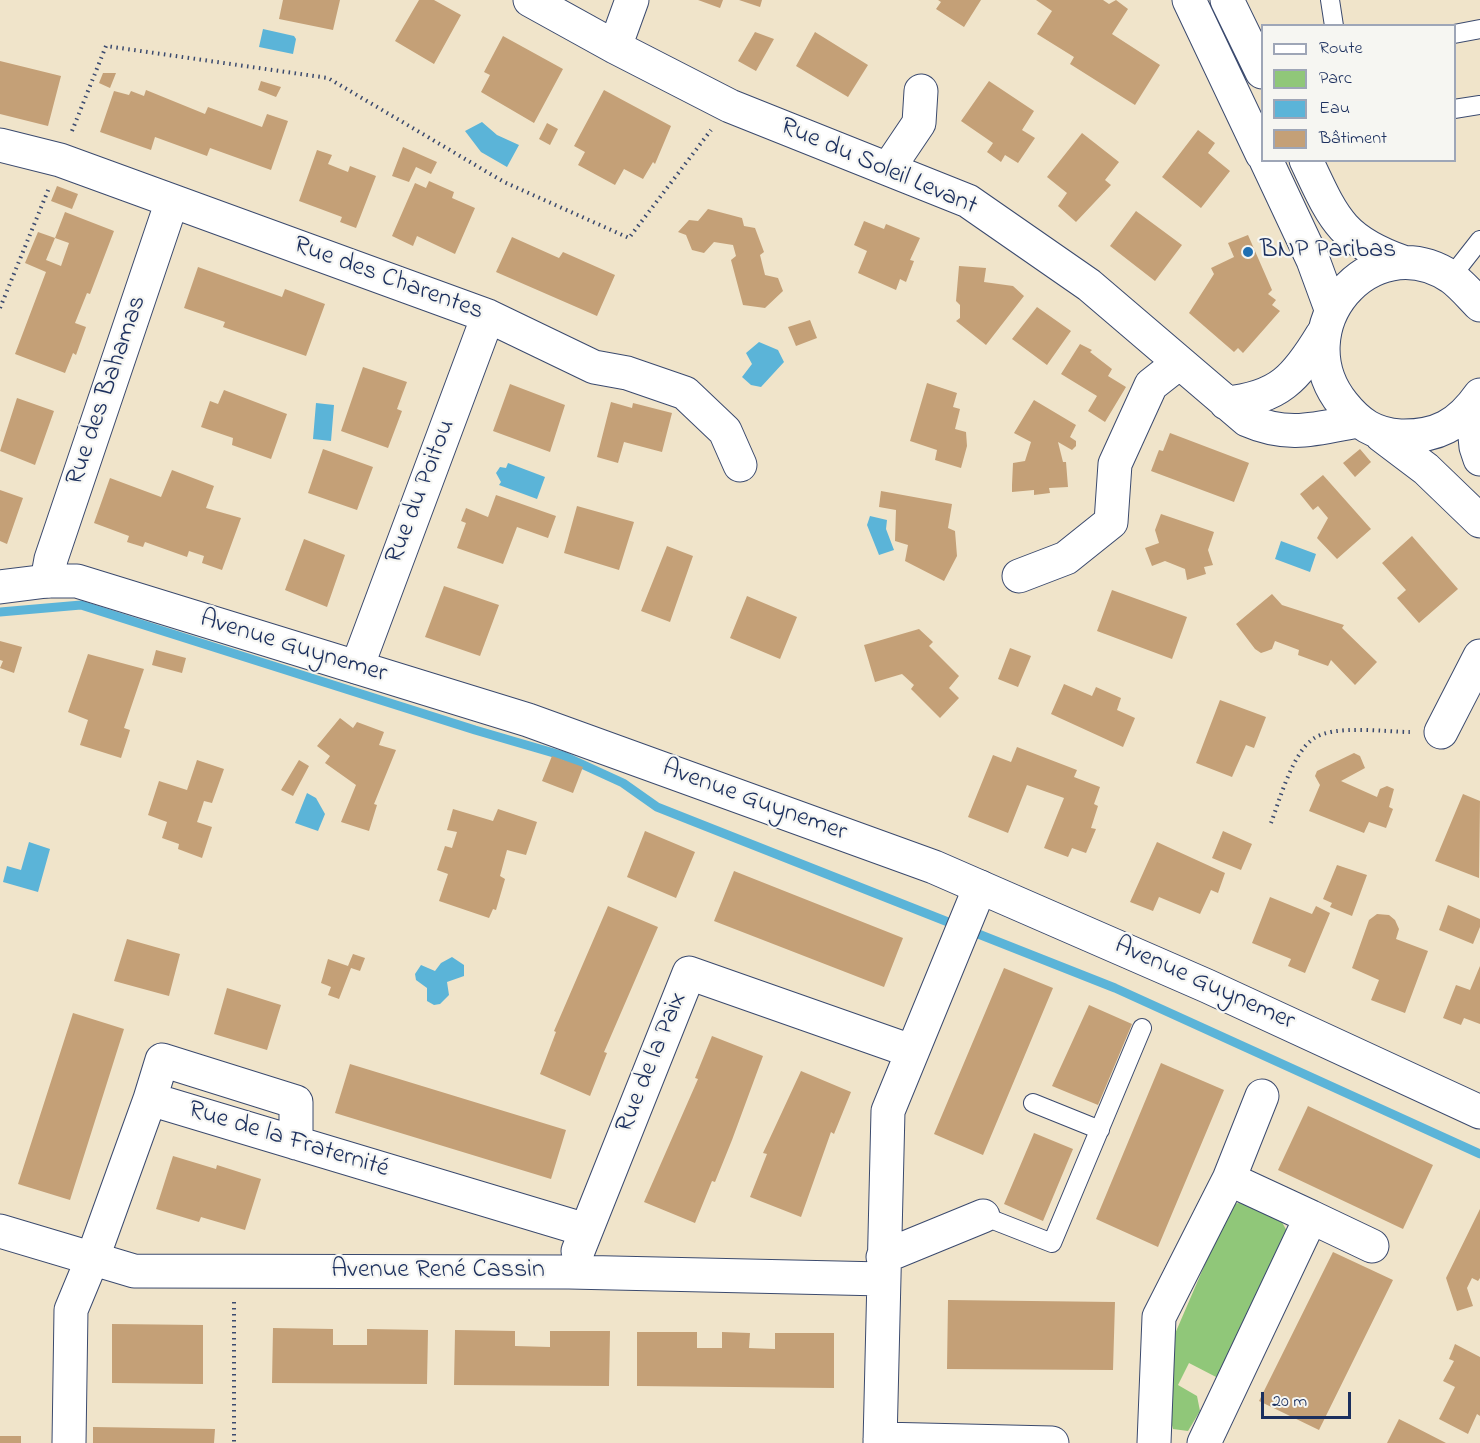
<!DOCTYPE html>
<html>
<head>
<meta charset="utf-8">
<style>
	body { margin:0 }
	#map { position:relative; width:1480px; height:1443px; overflow:hidden; background:#f0e4ca; font-family:"Indie Flower",sans-serif }
	canvas { display:block }
	.legend { position:absolute; left:1261px; top:24px; width:195px; height:138px; box-sizing:border-box; background:#f6f6f2; border:2px solid #9ea6b7; margin:0; padding:8px 10px; list-style:none; font-size:18px; color:#1b2f5e }
	.legend li { display:flex; align-items:center; gap:12px; height:30px }
	.legend b { width:30px; border:2px solid #9ea6b7 }
	.scale { position:absolute; left:1261px; top:1392px; width:90px; height:27px; box-sizing:border-box; border:3px solid #1b2f5e; border-top:0; padding-left:8px; font-size:18px; line-height:21px; white-space:nowrap; color:#1b2f5e; -webkit-text-stroke:4px #f6f6f2; paint-order:stroke }
</style>
</head>
<body>
<div id="map">
<canvas width="1480" height="1443"></canvas>
<ul class="legend">
<li><b style="height:8px;background:#fff"></b>Route</li>
<li><b style="height:16px;background:#90c779"></b>Parc</li>
<li><b style="height:16px;background:#5bb4d8"></b>Eau</li>
<li><b style="height:16px;background:#c4a077"></b>Bâtiment</li>
</ul>
<div class="scale">20 m</div>
</div>
<script>
const g = document.querySelector('canvas').getContext('2d');
g.lineJoin = 'round';
function paint(path, color) {
  g.fillStyle = color;
  g.fill(path, 'evenodd');
}
function strokePath(path, color, width, dash) {
  g.strokeStyle = color;
  g.lineWidth = width;
  g.lineCap = dash ? 'butt' : 'round';
  g.setLineDash(dash || []);
  g.stroke(path);
}
function label(font, color, halo, rows, align = 'center') {
  g.font = font + ' "Indie Flower",sans-serif';
  g.lineWidth = 4.5;
  g.setLineDash([]);
  g.textBaseline = 'middle';
  g.strokeStyle = halo;
  g.fillStyle = color;
  for (const [text, x, y, turn = 0] of rows) {
    g.save();
    g.translate(x, y);
    g.rotate((+turn || 0) * Math.PI / 180);
    g.textAlign = isNaN(turn) ? turn : align;
    if (halo) g.strokeText(text, 0, 0);
    g.fillText(text, 0, 0);
    g.restore();
  }
}
paint(new Path2D(`
	M1248 1202 1278 1215 1288 1233 1218 1378 1189 1363 1178 1385 1197 1396 1200 1411 1188 1431 1173 1429 1170 1418 1171 1343 1231 1204Z`), '#90c779');
paint(new Path2D(`
	M263 29 294 36 296 39 293 54 259 47Z
	M482 122 497 135 519 145 507 167 481 152 465 131Z
	M759 342 778 350 784 362 761 387 751 385 742 377 752 364 746 353Z
	M316 403 334 405 331 441 313 439Z
	M508 463 545 477 537 499 499 485 501 482 496 473 500 467 506 468Z
	M870 516 887 520 886 529 894 550 879 555 867 525Z
	M1281 541 1316 554 1310 572 1275 559Z
	M307 793 316 798 325 814 318 831 295 823Z
	M29 842 50 849 38 892 3 882 7 866 21 870Z
	M452 957 464 965V976L447 982 449 995 440 1004 434 1005 427 1001V988L416 980 415 974 421 965 435 971 441 963Z`), '#5bb4d8');
strokePath(new Path2D(`
	M0 612 81 605 475 730 564 756 623 783 657 807 1115 988 1480 1154`), '#5bb4d8', 9);
paint(new Path2D(`
	M283 0H340L333 30 279 19Z
	M419 0H434L461 15 434 64 395 41Z
	M698 0H723L720 8Z
	M739 0H762L760 7Z
	M938 0H981L964 27 936 9 941 2Z
	M1036 0H1103L1109 4 1116 0 1128 9 1112 34 1160 65 1135 105 1070 64 1074 57 1037 34 1052 11Z
	M755 32 774 39 756 71 738 61Z
	M815 32 868 65 848 97 796 66Z
	M503 36 563 69 534 123 481 92 490 75 484 72Z
	M0 61 61 76 48 126 0 114Z
	M103 73H116L110 88 99 83Z
	M261 81 281 87 276 97 258 90Z
	M989 81 1034 111 1022 130 1035 138 1018 163 1005 155 1001 162 987 152 993 143 961 121Z
	M146 90 205 114 208 107 262 127 267 114 288 121 271 170 210 148 207 156 155 137 151 150 100 132 114 91 129 95 131 91 144 96Z
	M604 90 671 126 655 164 653 162 643 179 624 169 615 185 578 165 585 152 574 146Z
	M547 123 558 129 550 145 539 139Z
	M1198 130 1215 143 1208 153 1230 171 1201 208 1162 177Z
	M1082 133 1119 162 1105 180 1111 185 1076 222 1058 206 1067 193 1047 177Z
	M403 147 437 162 431 174 416 167 409 182 392 176Z
	M317 150 332 155 328 164 348 172 350 166 376 176 356 228 340 222 342 217 299 201Z
	M429 181 454 192 452 198 475 208 455 254 417 236 413 246 392 236 415 183 426 188Z
	M57 186 78 194 72 209 51 201Z
	M708 209 742 218 744 226 755 228 764 252 760 255 765 275 778 278 783 291 765 308 743 305 731 260 736 256 733 245 714 242 704 253 692 250 686 235 678 232 689 220 698 221Z
	M1136 211 1182 245 1155 281 1110 246Z
	M65 212 114 231 90 294 87 293 75 323 86 327 76 355 73 353 65 373 15 354 46 272 25 263 38 232 55 238 46 260 61 266 69 243 55 238Z
	M864 221 884 229 886 224 920 238 910 260 914 261 906 282 900 279 896 290 858 273 867 251 854 245Z
	M1248 235 1272 290 1268 294 1276 300 1272 305 1280 311 1243 353 1238 348 1234 352 1189 313 1214 274 1211 268 1234 257 1228 243Z
	M512 237 559 258 563 252 615 275 597 316 496 272Z
	M959 266 986 268 984 282 1013 286 1024 296 986 345 956 321 960 318V305L956 301Z
	M198 267 282 297 285 289 325 304 306 356 223 327 225 322 184 308Z
	M1037 307 1071 331 1047 365 1012 339Z
	M810 320 817 338 796 346 788 327Z
	M1080 344 1092 350 1090 352 1112 369 1108 376 1126 387 1105 422 1088 411 1097 396 1061 374Z
	M363 367 407 382 397 409 402 411 388 448 341 431Z
	M927 383 957 393 953 407 960 409 955 429 966 432 967 446 961 468 935 460 937 450 910 441Z
	M510 384 565 405 550 452 493 431Z
	M224 390 287 414 271 459 232 445 233 438 201 427 210 401 218 404Z
	M17 398 54 411 35 465 0 451Z
	M1034 400 1076 425 1070 437 1076 441V446L1072 450 1058 442 1063 462H1066L1068 487 1049 488 1050 493 1034 495V490L1012 492V485L1013 463 1025 461 1031 442 1014 433Z
	M611 402 632 408 633 403 672 413 662 452 624 442 618 463 597 457Z
	M1170 433 1249 463 1234 502 1151 471 1159 450 1163 451Z
	M323 449 373 467 357 510 308 493Z
	M1360 449 1371 462 1355 477 1343 463Z
	M172 470 214 486 206 508 241 518 222 570 202 563 204 556 189 551 187 557 145 542 143 547 127 542 129 536 94 523 110 478 161 497Z
	M1323 475 1371 529 1337 559 1317 538 1328 518 1318 506 1313 510 1300 494Z
	M0 490 23 498 7 544 0 541Z
	M881 491 952 504 948 528 955 531 957 556 944 581 905 561 908 545 895 541 896 510 879 507Z
	M496 495 556 516 548 538 517 527 503 564 457 548 466 523 461 521 466 508 488 517Z
	M577 506 634 522 619 570 564 553Z
	M1161 514 1214 532 1208 550 1213 565 1204 567 1206 574 1187 580 1185 569 1165 561 1152 566 1145 548 1159 543 1155 530Z
	M1412 536 1458 589 1419 623 1397 598 1406 590 1382 563Z
	M304 539 345 555 327 607 285 590Z
	M667 546 693 556 670 622 641 611Z
	M444 586 499 605 480 656 425 637Z
	M1112 590 1187 617 1172 659 1097 631Z
	M1272 594 1282 605 1344 625 1342 628 1377 662 1355 685 1331 660 1328 666 1298 655 1299 650 1275 641 1272 649 1267 651 1261 653 1255 649 1236 624Z
	M747 596 797 617 780 659 730 638Z
	M919 629 933 642 929 646 959 676 949 688 959 698 940 718 911 689 914 685 902 674 875 682 864 645Z
	M0 641 22 647 14 673 0 668 3 661 0 660Z
	M1010 648 1031 656 1018 687 998 679Z
	M156 650 186 658 182 673 152 665Z
	M88 654 144 669 124 728 130 730 121 758 80 745 88 720 68 712Z
	M1064 684 1092 696 1096 687 1121 698 1117 710 1135 718 1123 747 1051 714Z
	M1220 700 1266 717 1254 748 1246 745 1232 777 1196 763Z
	M340 718 353 728 357 722 384 732 379 745 396 750 374 804 377 805 369 831 341 822 356 785 325 763 330 756 317 746Z
	M1017 747 1077 770 1074 777 1100 787 1094 804 1098 806 1091 828 1096 829 1086 853 1072 848 1068 857 1044 848 1064 798 1027 785 1008 833 968 817 993 755 1011 762Z
	M1354 753 1360 756 1365 768 1341 781 1377 797 1380 789 1387 786 1394 789 1389 807 1393 809 1386 828 1369 822 1364 833 1309 811 1320 785 1315 776 1317 771Z
	M552 756 583 767 573 793 542 781Z
	M197 760 224 769 212 803 204 801 197 822 212 827 202 858 178 849 179 844 162 838 167 822 148 815 159 781 187 790Z
	M299 760 309 766 293 796 281 790Z
	M1463 794 1480 801 1479 878 1435 861Z
	M453 809 493 821 498 809 537 822 526 855 507 850 500 876 505 879 496 910 493 909 489 918 439 901 448 874 437 870 445 846 452 848 457 832 447 830Z
	M645 831 695 852 676 898 627 877Z
	M1223 831 1252 844 1241 870 1212 858Z
	M1157 842 1225 873 1218 893 1211 890 1200 914 1159 897 1153 911 1130 902Z
	M1337 865 1367 875 1352 916 1330 907 1332 903 1323 899Z
	M734 871 903 938 884 987 714 921Z
	M1270 897 1312 914 1316 906 1330 913 1305 973 1288 966 1291 959 1252 943Z
	M1448 905 1480 919V927L1473 944 1439 930Z
	M608 906 658 927 604 1052 607 1053 590 1096 540 1074 556 1032 554 1031Z
	M1377 914 1389 915 1395 920 1399 929 1396 939 1428 951 1405 1013 1371 1000 1379 980 1352 968 1369 920Z
	M127 939 180 954 169 996 114 981Z
	M353 954 365 958 360 971 351 968 339 999 328 995 331 987 321 983 328 959 348 966Z
	M1480 966V1024L1464 1018 1461 1025 1443 1018 1456 985 1470 990Z
	M1004 968 1053 988 983 1155 934 1134Z
	M227 988 281 1005 267 1050 214 1034Z
	M1089 1005 1132 1024 1098 1105 1052 1086Z
	M73 1013 124 1029 70 1200 18 1184Z
	M712 1036 763 1056 732 1140 715 1182 712 1181 695 1223 644 1202 698 1079 695 1078Z
	M1161 1063 1224 1090 1158 1247 1096 1219Z
	M350 1064 566 1130 551 1179 335 1113Z
	M801 1071 851 1092 834 1134 831 1132 801 1217 750 1197 767 1154 763 1153Z
	M1308 1106 1433 1165 1403 1229 1278 1170Z
	M1034 1133 1073 1149 1043 1221 1004 1204Z
	M173 1156 216 1169 217 1165 261 1179 245 1230 201 1217 199 1222 156 1209Z
	M1480 1209V1278L1478 1281 1472 1278 1467 1288 1473 1306 1457 1311 1446 1278Z
	M1333 1252 1393 1280 1319 1430 1259 1401Z
	M948 1300 1115 1302 1113 1370 947 1369Z
	M112 1324 203 1325V1384L112 1383Z
	M273 1328 333 1329V1345H367V1329L428 1330 427 1384 272 1383Z
	M455 1330 515 1331V1346L550 1347V1331H610L609 1386 454 1385Z
	M637 1332H697V1348H722V1332L750 1333 749 1348 775 1349V1333H834V1388L637 1386Z
	M1455 1344 1480 1357V1416L1477 1414 1468 1434 1439 1419 1455 1387 1443 1381 1454 1361 1449 1359Z
	M1399 1419 1409 1424 1446 1443H1387Z
	M93 1427 215 1429 214 1443H93Z
	M0 1436H21V1443H0Z`), '#c4a077');
const lane = new Path2D(`
	M1330 0 1334 26
	M1454 34 1480 29
	M1454 109 1480 105
	M1451 277 1480 240
	M1033 1103 1100 1130
	M983 1216 1052 1243 1142 1028`);
const street = new Path2D(`
	M530 0 615 47 730 106 968 201 1089 285 1247 420C1288 438 1315 429 1357 421
	M615 47 632 0
	M0 145 60 160 488 316 594 367 627 373 685 393 725 431 740 465
	M888 169 919 123 921 91
	M1226 403C1279 398 1296 378 1322 335
	M1019 576 1066 558 1111 522 1115 464 1151 385 1179 363
	M47 581 51 559 172 201
	M357 667 488 316
	M1441 732 1480 656
	M150 1099 162 1060 296 1102V1143
	M1311 1217 1372 1246
	M0 1231 134 1271 569 1272 883 1279
	M578 1251 689 973 911 1051
	M883 1257 983 1216
	M880 1439 1052 1443
	M69 1443 71 1310 93 1257 150 1099 586 1230
	M880 1443 888 1111 980 887
	M1154 1443 1159 1317 1229 1179 1262 1096
	M1204 1443 1311 1217 1229 1179`);
const secondary = new Path2D(`
	M1189 0 1262 154
	M1227 0 1262 72
	M1266 160 1313 260 1331 309
	M1306 160C1333 217 1340 240 1403 262
	M1480 305C1471 296 1461 284 1451 277 1370 224 1283 329 1343 404 1359 424 1374 434 1400 436 1437 437 1459 425 1480 395
	M1472 406 1476 447 1480 459
	M1381 435 1426 469 1480 521
	M0 587 47 581H77L528 720 934 867 1207 986 1480 1112`);
strokePath(lane, '#3b4a6e', 20);
strokePath(street, '#3b4a6e', 35);
strokePath(secondary, '#3b4a6e', 35);
strokePath(new Path2D(`
	M72 131 106 46 328 78 504 182 629 238 711 130
	M0 308 49 188
	M1271 823C1280 799 1292 754 1313 739 1333 724 1385 732 1410 732
	M234 1302V1443`), '#3b4a6e', 4, [1.5, 4.5]);
strokePath(lane, '#fff', 18);
strokePath(street, '#fff', 33);
strokePath(secondary, '#fff', 33);
for (const [x, y, r, color] of [
	[1248,252,6,"#1f6fb2"]
]) {
  const dot = new Path2D();
  dot.arc(x, y, r, 0, 2 * Math.PI);
  g.fillStyle = color;
  g.fill(dot);
  strokePath(dot, '#f6f6f2', 2);
}
label('26px', '#1b2f5e', '#f6f6f2', [
	["Rue du Soleil Levant",878,168,23],
	["Rue des Charentes",388,280,20],
	["Rue des Bahamas",108,391,-71],
	["Rue du Poitou",422,492,-69],
	["Avenue Guynemer",293,648,17],
	["Avenue Guynemer",754,802,20],
	["Avenue Guynemer",1204,985,24],
	["Rue de la Paix",653,1063,-68],
	["Rue de la Fraternité",288,1141,17],
	["Avenue René Cassin",438,1272]
]);
label('26px', '#1b2f5e', '#f6f6f2', [
	["BNP Paribas",1260,252]
], 'left');
</script>
</body>
</html>
